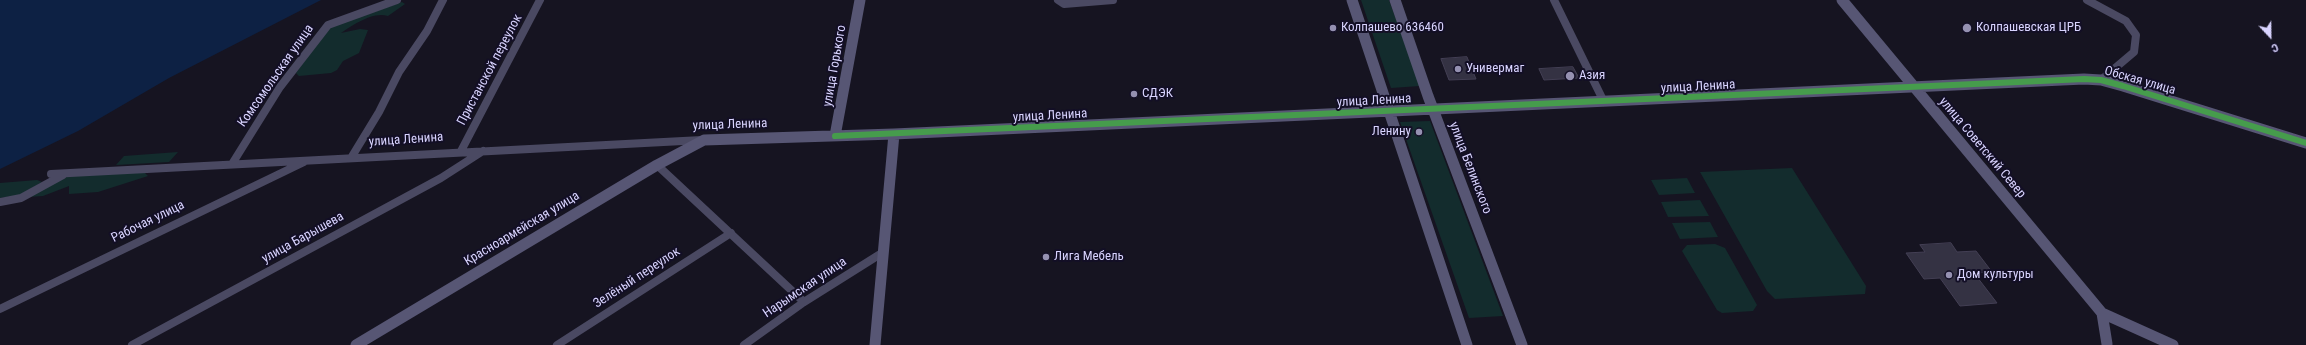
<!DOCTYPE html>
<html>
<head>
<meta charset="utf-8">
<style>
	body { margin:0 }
	#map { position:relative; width:2306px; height:345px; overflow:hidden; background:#161421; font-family:"Roboto Condensed",sans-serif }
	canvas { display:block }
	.north { position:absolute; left:2250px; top:16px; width:40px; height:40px; -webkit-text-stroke:3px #130f26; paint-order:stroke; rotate:158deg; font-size:11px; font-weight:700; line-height:16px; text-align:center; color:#d9d4ff }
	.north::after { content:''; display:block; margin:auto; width:14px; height:18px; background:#d9d4ff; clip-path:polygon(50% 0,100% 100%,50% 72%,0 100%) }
</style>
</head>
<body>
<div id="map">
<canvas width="2306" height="345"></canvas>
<div class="north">С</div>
</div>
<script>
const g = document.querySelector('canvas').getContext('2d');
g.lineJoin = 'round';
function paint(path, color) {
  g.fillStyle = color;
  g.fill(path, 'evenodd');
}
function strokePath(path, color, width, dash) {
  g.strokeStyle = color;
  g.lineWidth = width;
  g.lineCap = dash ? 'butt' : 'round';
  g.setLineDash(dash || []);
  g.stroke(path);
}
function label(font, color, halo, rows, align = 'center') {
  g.font = font + ' "Roboto Condensed",sans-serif';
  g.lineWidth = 4;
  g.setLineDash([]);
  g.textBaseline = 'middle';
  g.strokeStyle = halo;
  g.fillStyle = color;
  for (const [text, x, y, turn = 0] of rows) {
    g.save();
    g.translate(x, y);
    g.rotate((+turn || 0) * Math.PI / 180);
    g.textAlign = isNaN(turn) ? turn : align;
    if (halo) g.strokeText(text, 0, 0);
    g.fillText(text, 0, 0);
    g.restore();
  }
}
paint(new Path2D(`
	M1361 0H1389L1420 86 1391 88Z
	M402 2 405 4 388 16C373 11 353 25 341 33L360 29 368 30 359 53 343 61 337 70 331 73 299 76 296 73 328 28Z
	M1430 121 1503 316 1469 318 1400 122Z
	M178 152 169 162 116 165 124 156Z
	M1792 168 1866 286 1865 294 1775 299 1767 291 1700 172Z
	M143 171 148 176 98 192 69 194V186L43 196 27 197 64 175Z
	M1687 178 1695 193 1659 195 1651 180Z
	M37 180 42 182 20 195 0 198V183Z
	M1700 200 1709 216 1668 217 1661 202Z
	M1710 222 1718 237 1680 239 1672 223Z
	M1715 244 1725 248 1757 305 1753 311 1722 313 1717 310 1682 251 1687 245Z`), '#132c2d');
paint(new Path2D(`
	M0 0H321L169 78 78 131 0 169Z`), '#0d2144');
const building = new Path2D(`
	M1467 57 1476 79 1449 80 1441 59Z
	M1573 67 1579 78 1544 80 1539 69Z
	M1951 243 1957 252 1976 251 1992 272 1974 273 1997 303 1960 306 1940 278 1924 279 1906 253 1925 252 1920 245Z`);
paint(building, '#343243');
strokePath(building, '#433f54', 1);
strokePath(new Path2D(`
	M1058 0 1064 4 1113 0
	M1554 0 1604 102
	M2087 0 2126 21 2136 35 2134 52 2101 80
	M461 151 540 0
	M351 158 379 112 399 72 427 31 443 0
	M232 164 280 87 328 25 397 0
	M657 165 804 302
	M51 174 702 140
	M0 202 21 198 63 175
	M0 309 304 162
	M132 345 441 178 483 151
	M557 345 731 233
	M744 345 804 302 882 253`), '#4a4962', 8);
strokePath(new Path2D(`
	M1352 0 1467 345
	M1395 0 1428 96 1522 345
	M1842 0 2102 313 2173 345
	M835 136 860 0
	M2102 313 2107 344
	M356 345 657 165 704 140 894 134 2084 79 2101 80 2123 86 2306 143
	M875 345 894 134`), '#575674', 11);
strokePath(new Path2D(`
	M835 136 2084 79 2101 80 2123 86 2306 143`), '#469c4c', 6);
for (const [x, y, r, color] of [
	[1333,28,4,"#9591b1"],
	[1967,28,5,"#9591b1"],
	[1458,69,4,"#9591b1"],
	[1570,76,5,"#9591b1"],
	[1134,94,4,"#9591b1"],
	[1419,132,4,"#9591b1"],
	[1046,257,4,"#9591b1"],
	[1949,275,4,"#9591b1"]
]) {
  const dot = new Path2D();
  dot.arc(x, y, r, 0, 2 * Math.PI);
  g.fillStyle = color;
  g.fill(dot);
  strokePath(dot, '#130f26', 1.5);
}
label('13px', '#d9d4ff', '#130f26', [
	["Колпашево 636460",1341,28],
	["Колпашевская ЦРБ",1976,28],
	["Универмаг",1466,69],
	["Азия",1579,76],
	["СДЭК",1142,94],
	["Ленину",1411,132,"right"],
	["Лига Мебель",1054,257],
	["Дом культуры",1957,275]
], 'left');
label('13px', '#d9d4ff', '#130f26', [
	["улица Горького",835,66,-80],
	["Пристанской переулок",490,70,-62],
	["Комсомольская улица",276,76,-55],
	["Обская улица",2140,81,16],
	["улица Ленина",1698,87,-3],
	["улица Ленина",1374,101,-3],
	["улица Ленина",1050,116,-3],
	["улица Ленина",730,125,-2],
	["улица Ленина",406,140,-4],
	["улица Советский Север",1982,148,50],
	["улица Белинского",1470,168,69],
	["Рабочая улица",148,222,-26],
	["Красноармейская улица",522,229,-31],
	["улица Барышева",303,238,-29],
	["Зелёный переулок",637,278,-33],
	["Нарымская улица",805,288,-34]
]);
</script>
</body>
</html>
